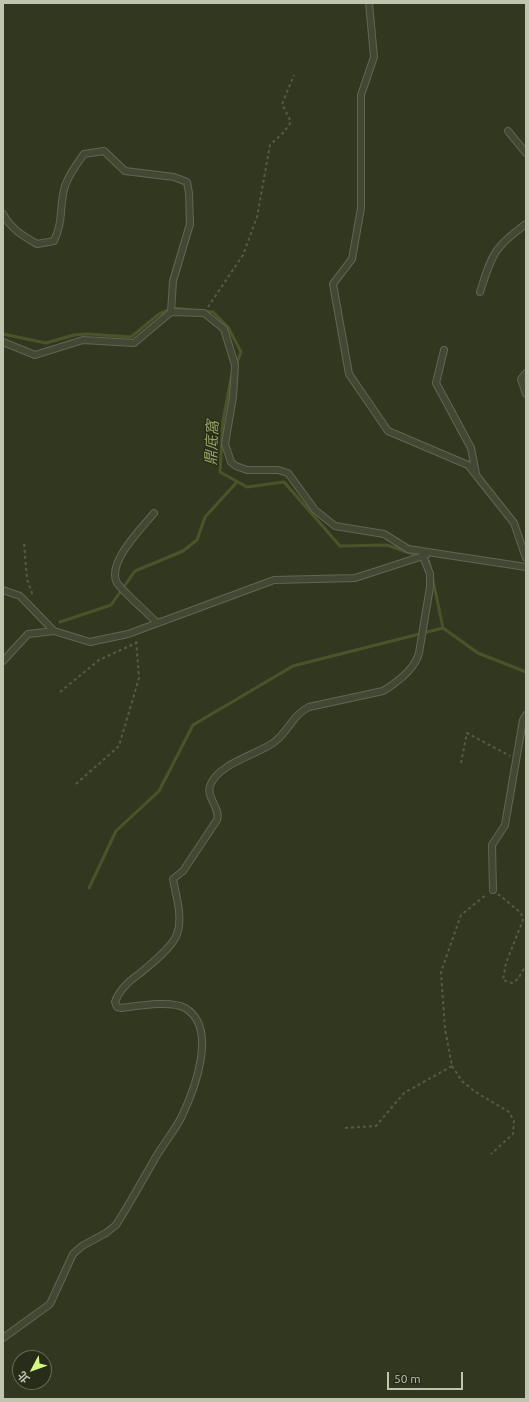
<!DOCTYPE html>
<html>
<head>
<meta charset="utf-8">
<style>
	body { margin:0 }
	#map { position:relative; width:529px; height:1402px; overflow:hidden; background:#323820; font-family:Ubuntu,"Noto Sans TC",sans-serif }
	canvas { display:block }
	.frame { position:absolute; inset:0; border:4px solid #bfc5ae; pointer-events:none }
	.north { position:absolute; left:12px; top:1350px; width:40px; height:40px; box-sizing:border-box; background:#282d19; border:1px solid #646a55; border-radius:50%; rotate:229deg; font-size:11px; font-weight:700; line-height:16px; text-align:center; color:#bfc5ae }
	.north::after { content:''; display:block; margin:auto; width:14px; height:18px; background:#d7f880; clip-path:polygon(50% 0,100% 100%,50% 72%,0 100%) }
	.scale { position:absolute; left:387px; top:1372px; width:76px; height:18px; box-sizing:border-box; border:2px solid #bfc5ae; border-top:0; padding-left:5px; font-size:12px; line-height:14px; white-space:nowrap; color:#bfc5ae; -webkit-text-stroke:3px #282d19; paint-order:stroke }
</style>
</head>
<body>
<div id="map">
<canvas width="529" height="1402"></canvas>
<div class="frame"></div>
<div class="north">北</div>
<div class="scale">50 m</div>
</div>
<script>
const g = document.querySelector('canvas').getContext('2d');
g.lineJoin = 'round';
function strokePath(path, color, width, dash) {
  g.strokeStyle = color;
  g.lineWidth = width;
  g.lineCap = dash ? 'butt' : 'round';
  g.setLineDash(dash || []);
  g.stroke(path);
}
function label(font, color, halo, rows, align = 'center') {
  g.font = font + ' Ubuntu,"Noto Sans TC",sans-serif';
  g.lineWidth = 3;
  g.setLineDash([]);
  g.textBaseline = 'middle';
  g.strokeStyle = halo;
  g.fillStyle = color;
  for (const [text, x, y, turn = 0] of rows) {
    g.save();
    g.translate(x, y);
    g.rotate((+turn || 0) * Math.PI / 180);
    g.textAlign = isNaN(turn) ? turn : align;
    if (halo) g.strokeText(text, 0, 0);
    g.fillText(text, 0, 0);
    g.restore();
  }
}
strokePath(new Path2D(`
	M203 311 213 312 228 327 241 352 236 365
	M3 334 46 343 74 335 87 334 131 337 159 314 173 308 192 310
	M232 373 223 421 220 472 247 487 284 482 340 546 387 545 418 556
	M425 559 429 561 443 628 478 653 526 672
	M60 622 111 605 135 571 183 551 197 540 205 517 237 482
	M89 888 116 831 159 791 193 725 293 666 443 628`), '#4a542b', 3);
const service = new Path2D(`
	M369 3 374 57 361 95V208L352 259 333 284 349 374 388 431 468 465 514 523 526 558
	M508 131 526 153
	M3 214C11 229 23 236 37 244L54 241C64 220 59 205 65 186 69 174 76 165 84 154L104 151 125 171 174 177 187 182 189 193 190 224 173 281 171 312
	M480 292C492 255 493 248 526 224
	M3 342 35 355 83 340 134 343 171 312 204 313 224 329 235 365 233 397 225 444 231 462 236 466 247 470H278L288 473 315 510 335 526 384 534 408 549 526 567
	M444 350 436 383 471 448 476 474
	M526 373 521 379 526 394
	M154 513C142 528 106 563 117 583 123 592 149 614 157 623
	M3 590 20 596 54 631 90 642 128 634 274 580 355 578 426 555
	M3 661 28 634 54 631
	M493 890 492 845 505 825 523 720 526 715
	M3 1338 50 1304 73 1254 82 1246 106 1233 116 1225C129 1205 141 1183 153 1162 161 1147 173 1133 181 1118 194 1091 219 1028 185 1008 171 1000 138 1006 122 1008L117 1007 115 1002C119 990 129 981 139 974 150 965 173 947 177 934 183 918 176 895 173 879L183 871 217 820C221 808 206 798 210 786 217 764 256 755 273 743 288 733 292 715 309 707L383 691C396 683 415 669 419 653L430 587V574L423 556`);
strokePath(service, '#616651', 8);
strokePath(new Path2D(`
	M208 307 243 255 257 217 270 145 284 132 291 122 282 104 294 75
	M24 544 27 579 32 593 29 596
	M60 692 99 660 136 643
	M461 763 467 733 510 756
	M76 784 119 746 139 678 136 639
	M498 894 521 913 523 920 506 963 503 980 512 983 518 979 526 965
	M452 1066 462 1081 474 1091 509 1112 514 1121 513 1134 491 1154
	M345 1128 376 1126 404 1093 452 1066 445 1029 441 972 461 915 487 894`), '#5c5746', 2, [3, 3]);
strokePath(service, '#434834', 6);
label('italic 15px', '#96a467', '#282d19', [
	["鼎底窩",212,443,-87]
]);
</script>
</body>
</html>
